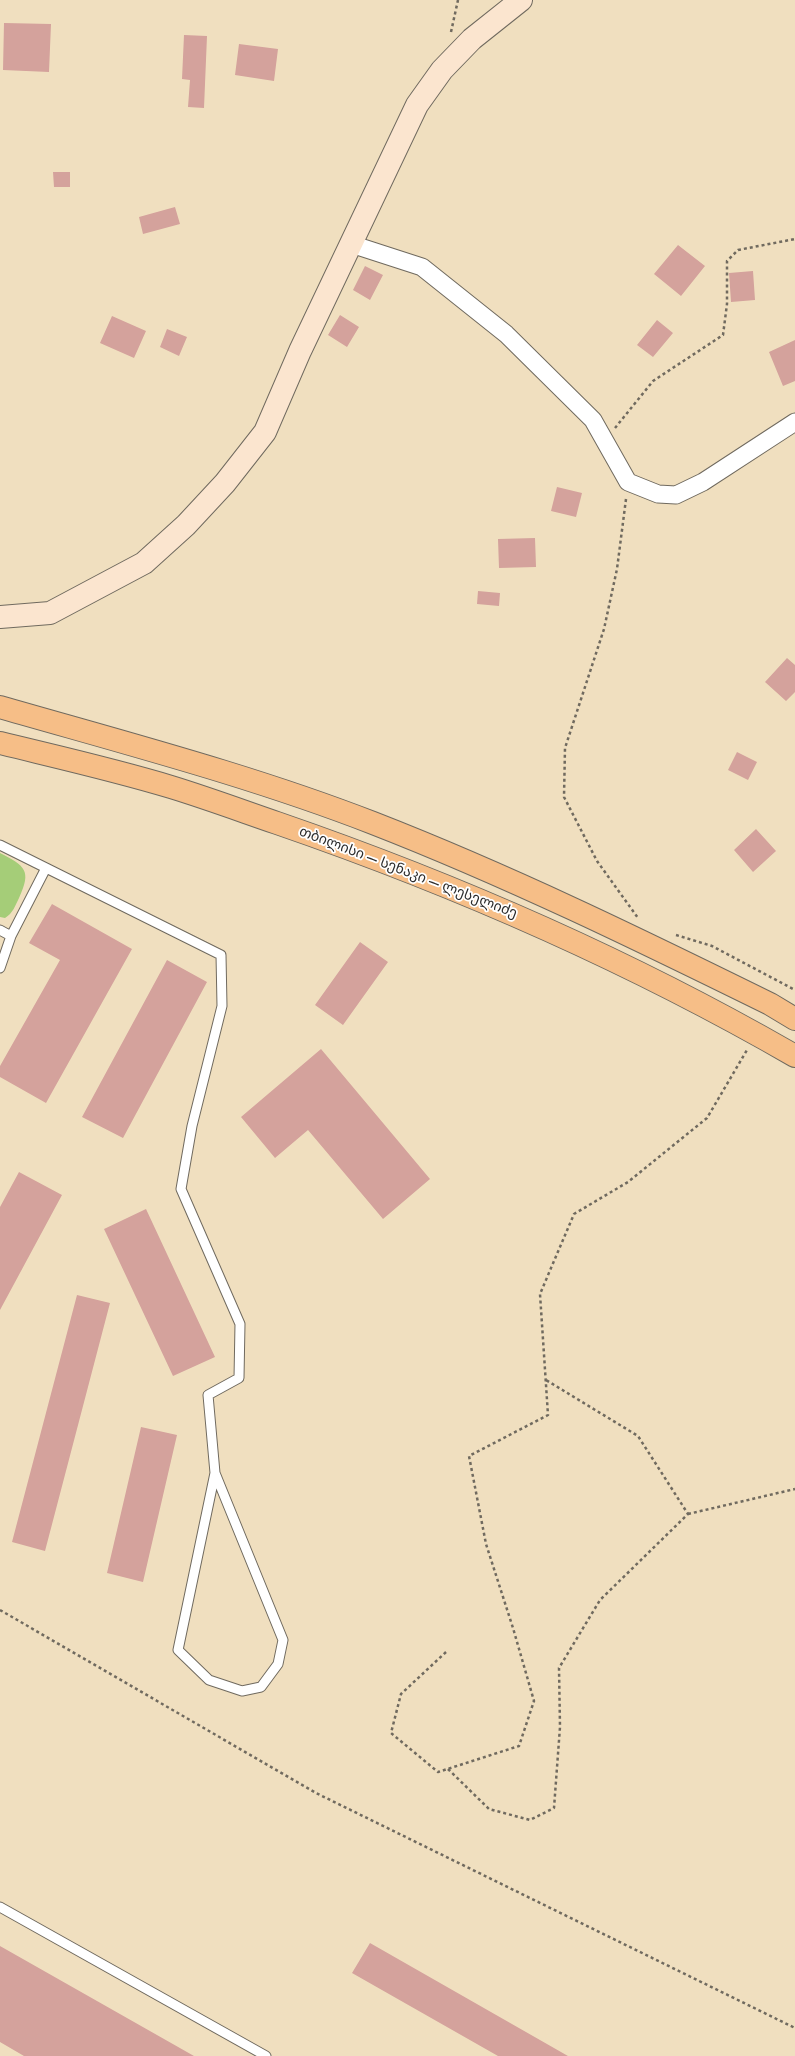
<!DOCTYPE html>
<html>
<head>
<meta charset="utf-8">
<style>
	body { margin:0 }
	canvas { display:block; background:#f0dfbf }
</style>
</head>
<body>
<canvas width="795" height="2056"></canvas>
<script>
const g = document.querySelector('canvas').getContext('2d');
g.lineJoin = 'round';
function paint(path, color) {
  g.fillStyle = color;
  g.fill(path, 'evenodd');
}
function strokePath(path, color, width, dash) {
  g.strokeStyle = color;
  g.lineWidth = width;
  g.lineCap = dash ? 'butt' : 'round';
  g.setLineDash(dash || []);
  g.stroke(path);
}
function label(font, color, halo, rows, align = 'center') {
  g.font = font + ' Itim,"Noto Sans Georgian",sans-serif';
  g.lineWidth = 3.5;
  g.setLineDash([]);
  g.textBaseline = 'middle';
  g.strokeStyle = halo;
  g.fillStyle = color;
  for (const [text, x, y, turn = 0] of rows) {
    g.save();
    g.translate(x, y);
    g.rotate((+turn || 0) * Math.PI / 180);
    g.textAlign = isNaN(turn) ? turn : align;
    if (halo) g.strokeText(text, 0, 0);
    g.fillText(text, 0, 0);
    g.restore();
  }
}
paint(new Path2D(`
	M0 853C25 866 32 870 19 898 15 906 13 913 5 918L0 917Z`), '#a5cd78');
paint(new Path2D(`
	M4 23 51 24 49 72 3 70Z
	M184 35 207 36 204 108 188 107 190 80 182 79Z
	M239 44 278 49 274 81 235 75Z
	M53 172H70V187H54Z
	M175 207 180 224 143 234 139 217Z
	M678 245 705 266 681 296 654 274Z
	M365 266 383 275 370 300 353 290Z
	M753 271 755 300 731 302 729 273Z
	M340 315 359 327 347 347 328 335Z
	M112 316 146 331 134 358 100 343Z
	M657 320 673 333 653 357 637 345Z
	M167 329 187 337 179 356 160 347Z
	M795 340V381L783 386 769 352Z
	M557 487 582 493 576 517 551 511Z
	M535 538 536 567 499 568 498 539Z
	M478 591 500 593 499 606 477 604Z
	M787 658 795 665V692L786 701 765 682Z
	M737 752 757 762 748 780 728 770Z
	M756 829 776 851 753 872 734 850Z
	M52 904 132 949 46 1103 0 1077V1066L60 960 29 943Z
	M360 942 388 962 343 1025 315 1005Z
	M167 960 207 982 123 1138 82 1117Z
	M321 1049 430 1179 383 1219 308 1130 275 1158 241 1117Z
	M19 1172 62 1195 0 1310V1207Z
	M146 1209 215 1357 173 1376 104 1229Z
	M77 1295 110 1303 45 1551 12 1542Z
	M141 1427 177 1435 143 1582 107 1573Z
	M370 1943 568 2056H498L352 1973Z
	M0 1946 194 2056H24L0 2042Z`), '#d4a29c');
const lane = new Path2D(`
	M0 845 221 955 222 1006 192 1126 181 1189 240 1324 239 1378 208 1395 215 1473 283 1640 278 1664 261 1687 242 1691 209 1680 178 1650 215 1473
	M0 930 11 936
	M0 968 11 936 46 868
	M0 1907 266 2056`);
const street = new Path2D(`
	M351 244 422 267 506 334 593 420 628 482 658 494 676 495 703 482 795 422`);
const secondary = new Path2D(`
	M0 617 50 613 144 563 186 525 225 483 265 432 300 351 417 105 442 70 472 39 521 0`);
const highway = new Path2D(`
	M0 707C125 743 252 776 373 823 509 876 640 940 770 1004L795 1019
	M0 743C57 757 115 770 171 787 207 798 242 811 277 823 457 885 630 961 795 1056`);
strokePath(lane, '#706a5f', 11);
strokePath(street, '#706a5f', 19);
strokePath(secondary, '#706a5f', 24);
strokePath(highway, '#706a5f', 24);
strokePath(new Path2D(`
	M451 32 458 0
	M615 428 653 381 723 335 727 304V261L738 250 795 239
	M626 499 617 569 604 629 565 748 564 797 597 861 638 918
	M676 935 712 946 795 990
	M688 1514 795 1489
	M0 1610 316 1793 795 2028
	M446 1652 401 1694 391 1733 438 1772 519 1746 534 1701 513 1628 486 1544 469 1456 548 1415 540 1294 574 1214 628 1182 707 1118 747 1050
	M448 1769 489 1809 530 1820 554 1808 560 1727 559 1668 600 1600 688 1514 638 1436 546 1380`), '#706a5f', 2.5, [3, 3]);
strokePath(lane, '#fff', 9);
strokePath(street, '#fff', 17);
strokePath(secondary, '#fbe5cf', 22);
strokePath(highway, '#f6be87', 22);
label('14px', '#2b2b2b', '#fff', [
	["თბილისი — სენაკი — ლესელიძე",408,873,21]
]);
</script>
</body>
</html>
